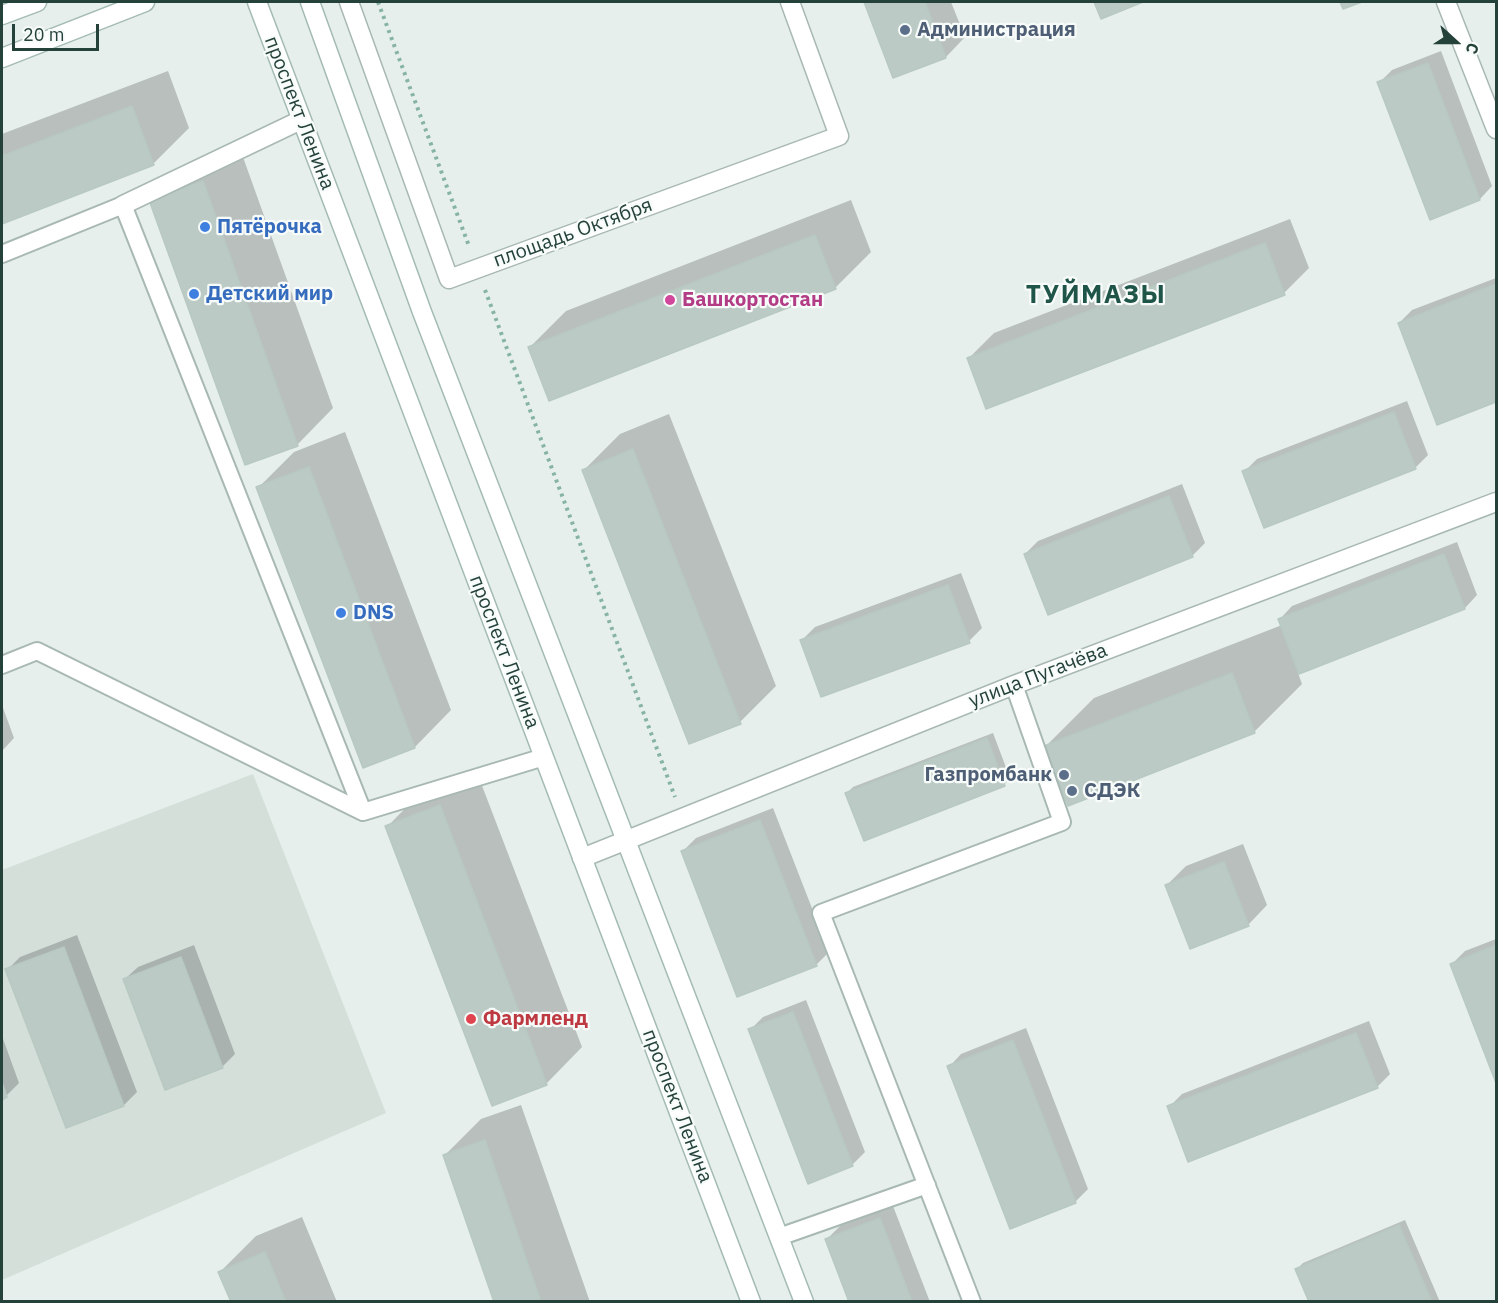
<!DOCTYPE html>
<html>
<head>
<meta charset="utf-8">
<style>
	body { margin:0 }
	#map { position:relative; width:1498px; height:1303px; overflow:hidden; background:#e6efeb; font-family:"IBM Plex Sans",sans-serif }
	canvas { display:block }
	.frame { position:absolute; inset:0; border:3px solid #24423a; pointer-events:none }
	.north { position:absolute; left:1426px; top:12px; width:60px; height:60px; -webkit-text-stroke:4px #f7fbf9; paint-order:stroke; rotate:111deg; font-size:16px; font-weight:700; line-height:24px; text-align:center; color:#24423a }
	.north::after { content:''; display:block; margin:auto; width:21px; height:27px; background:#24423a; clip-path:polygon(50% 0,100% 100%,50% 72%,0 100%) }
	.scale { position:absolute; left:12px; top:24px; width:87px; height:27px; box-sizing:border-box; border:3px solid #24423a; border-top:0; padding-left:8px; font-size:18px; line-height:21px; white-space:nowrap; color:#24423a; -webkit-text-stroke:4px #f7fbf9; paint-order:stroke }
</style>
</head>
<body>
<div id="map">
<canvas width="1498" height="1303"></canvas>
<div class="frame"></div>
<div class="north">С</div>
<div class="scale">20 m</div>
</div>
<script>
const g = document.querySelector('canvas').getContext('2d');
g.lineJoin = 'round';
function paint(path, color) {
  g.fillStyle = color;
  g.fill(path, 'evenodd');
}
function strokePath(path, color, width, dash) {
  g.strokeStyle = color;
  g.lineWidth = width;
  g.lineCap = dash ? 'butt' : 'round';
  g.setLineDash(dash || []);
  g.stroke(path);
}
function label(font, color, halo, rows, align = 'center') {
  g.font = font + ' "IBM Plex Sans",sans-serif';
  g.lineWidth = 4.5;
  g.setLineDash([]);
  g.textBaseline = 'middle';
  g.strokeStyle = halo;
  g.fillStyle = color;
  for (const [text, x, y, turn = 0] of rows) {
    g.save();
    g.translate(x, y);
    g.rotate((+turn || 0) * Math.PI / 180);
    g.textAlign = isNaN(turn) ? turn : align;
    if (halo) g.strokeText(text, 0, 0);
    g.fillText(text, 0, 0);
    g.restore();
  }
}
paint(new Path2D(`
	M253 774 386 1113 2 1280V870Z`), '#d4dfda');
paint(new Path2D(`
	M866 2H951L965 37 946 57 894 76Z
	M1095 2H1139L1102 17Z
	M1441 51 1492 186 1480 199 1379 83 1392 70Z
	M168 71 189 128 153 164 2 222V134Z
	M239 146 333 408 297 445 151 200 187 164Z
	M851 200 871 252 835 288 530 347 566 311Z
	M1290 219 1309 268 1284 293 969 358 994 333Z
	M1496 278V400L1438 423 1399 323 1412 310Z
	M1407 401 1428 455 1415 468 1244 472 1257 459Z
	M669 414 776 686 740 722 584 470 620 434Z
	M345 432 451 710 415 747 364 766 258 488 294 452Z
	M1182 484 1205 543 1192 556 1025 554 1038 541Z
	M1457 542 1477 595 1465 608 1298 673 1302 684 1254 732 1046 746 1094 698 1282 625 1280 619 1292 606Z
	M961 573 982 628 969 641 802 640 815 627Z
	M2 705 14 738 2 751Z
	M993 733 1010 778 1004 785 847 793 853 787Z
	M476 770 582 1047 546 1084 387 827 423 790Z
	M773 808 829 952 816 965 683 851 696 838Z
	M1243 844 1267 905 1248 925 1167 885 1186 866Z
	M77 935 137 1092 124 1105 67 1126 7 970 20 957Z
	M1496 939V1079L1452 964 1465 951Z
	M194 945 235 1054 222 1067 125 979 138 967Z
	M806 1000 865 1152 852 1165 750 1030 763 1017Z
	M1369 1021 1390 1074 1377 1087 1169 1107 1182 1094Z
	M1026 1028 1088 1189 1075 1202 949 1067 961 1054Z
	M2 1036 19 1083 6 1096 2 1098Z
	M521 1105 590 1302H496L445 1155 481 1119Z
	M893 1206 930 1302H851L827 1239 840 1226Z
	M302 1217 337 1302H232L220 1272 256 1236Z
	M1405 1220 1440 1302H1311L1297 1269 1303 1263Z`), '#0003');
const building = new Path2D(`
	M864 2H925L946 58 893 78Z
	M1094 2H1143L1101 19Z
	M1340 2H1362L1343 9Z
	M1428 63 1480 200 1430 220 1377 82Z
	M132 106 154 165 2 224V156Z
	M203 181 298 446 245 465 149 200Z
	M815 235 836 289 549 401 528 347Z
	M1265 243 1285 295 986 409 967 358Z
	M1496 284V402L1437 425 1398 323Z
	M1394 412 1416 469 1264 528 1242 471Z
	M633 449 741 724 689 744 582 470Z
	M309 467 415 748 363 768 256 487Z
	M1169 496 1193 557 1048 615 1024 554Z
	M1444 554 1465 609 1299 674 1278 619Z
	M948 585 970 643 821 697 800 640Z
	M1232 673 1255 733 1068 806 1044 746Z
	M987 738 1005 786 864 841 845 793Z
	M440 805 547 1085 492 1106 385 826Z
	M760 820 817 966 737 997 681 851Z
	M1224 862 1249 926 1190 949 1165 885Z
	M1496 945V1083L1450 964Z
	M64 947 124 1106 66 1128 5 969Z
	M181 957 223 1068 165 1090 123 979Z
	M793 1012 853 1166 808 1184 748 1029Z
	M1356 1033 1378 1088 1188 1162 1167 1106Z
	M1013 1040 1076 1203 1010 1229 947 1066Z
	M2 1082 7 1097 2 1100Z
	M485 1140 541 1302H494L443 1155Z
	M880 1218 912 1302H849L825 1239Z
	M1399 1225 1432 1302H1309L1295 1269Z
	M265 1252 286 1302H231L218 1272Z`);
paint(building, '#bbcac4');
strokePath(building, '#b8c9c2', 1.5);
const lane = new Path2D(`
	M2 254 123 205 363 812
	M2 665 37 651 363 812 544 757
	M779 1237 927 1185
	M972 1302 821 913 1062 822 1014 685`);
const street = new Path2D(`
	M349 2 449 279 839 136 790 2
	M1446 2 1496 129
	M123 205 301 120
	M582 858 1014 685 1496 502`);
const secondary = new Path2D(`
	M257 2 751 1302
	M310 2 422 312 804 1302
	M2 15 37 2
	M2 58 145 2`);
strokePath(lane, '#a8b8b2', 20);
strokePath(street, '#a8b8b2', 21);
strokePath(secondary, '#a4bbb3', 21);
strokePath(new Path2D(`
	M378 2 469 246
	M485 290 675 797`), '#86b3a5', 4, [3, 4.5]);
strokePath(lane, '#fff', 16);
strokePath(street, '#fff', 18);
strokePath(secondary, '#fff', 18);
for (const [x, y, r, color] of [
	[905,30,6,"#5c6f8a"],
	[205,227,6,"#3f7fe0"],
	[194,294,6,"#3f7fe0"],
	[670,300,6,"#d1479c"],
	[341,613,6,"#3f7fe0"],
	[1064,775,6,"#5c6f8a"],
	[1072,791,6,"#5c6f8a"],
	[471,1019,6,"#e0444e"]
]) {
  const dot = new Path2D();
  dot.arc(x, y, r, 0, 2 * Math.PI);
  g.fillStyle = color;
  g.fill(dot);
  strokePath(dot, '#f7fbf9', 2);
}
label('bold 20px', '#4e5e75', '#f7fbf9', [
	["Администрация",917,30],
	["Газпромбанк",1052,775,"right"],
	["СДЭК",1084,791]
], 'left');
label('20px', '#24423a', '#f7fbf9', [
	["проспект Ленина",299,113,69],
	["площадь Октября",573,233,-20],
	["проспект Ленина",504,652,69],
	["улица Пугачёва",1038,676,-21],
	["проспект Ленина",677,1106,69]
]);
label('bold 20px', '#366cbe', '#f7fbf9', [
	["Пятёрочка",217,227],
	["Детский мир",206,294],
	["DNS",353,613]
], 'left');
label('bold 20px', '#b23c85', '#f7fbf9', [
	["Башкортостан",682,300]
], 'left');
label('bold 20px', '#be3a42', '#f7fbf9', [
	["Фармленд",483,1019]
], 'left');
g.letterSpacing = '1.5px';
label('bold 26px', '#1f5548', '#f7fbf9', [
	["ТУЙМАЗЫ",1096,295]
]);
g.letterSpacing = '0px';
</script>
</body>
</html>
